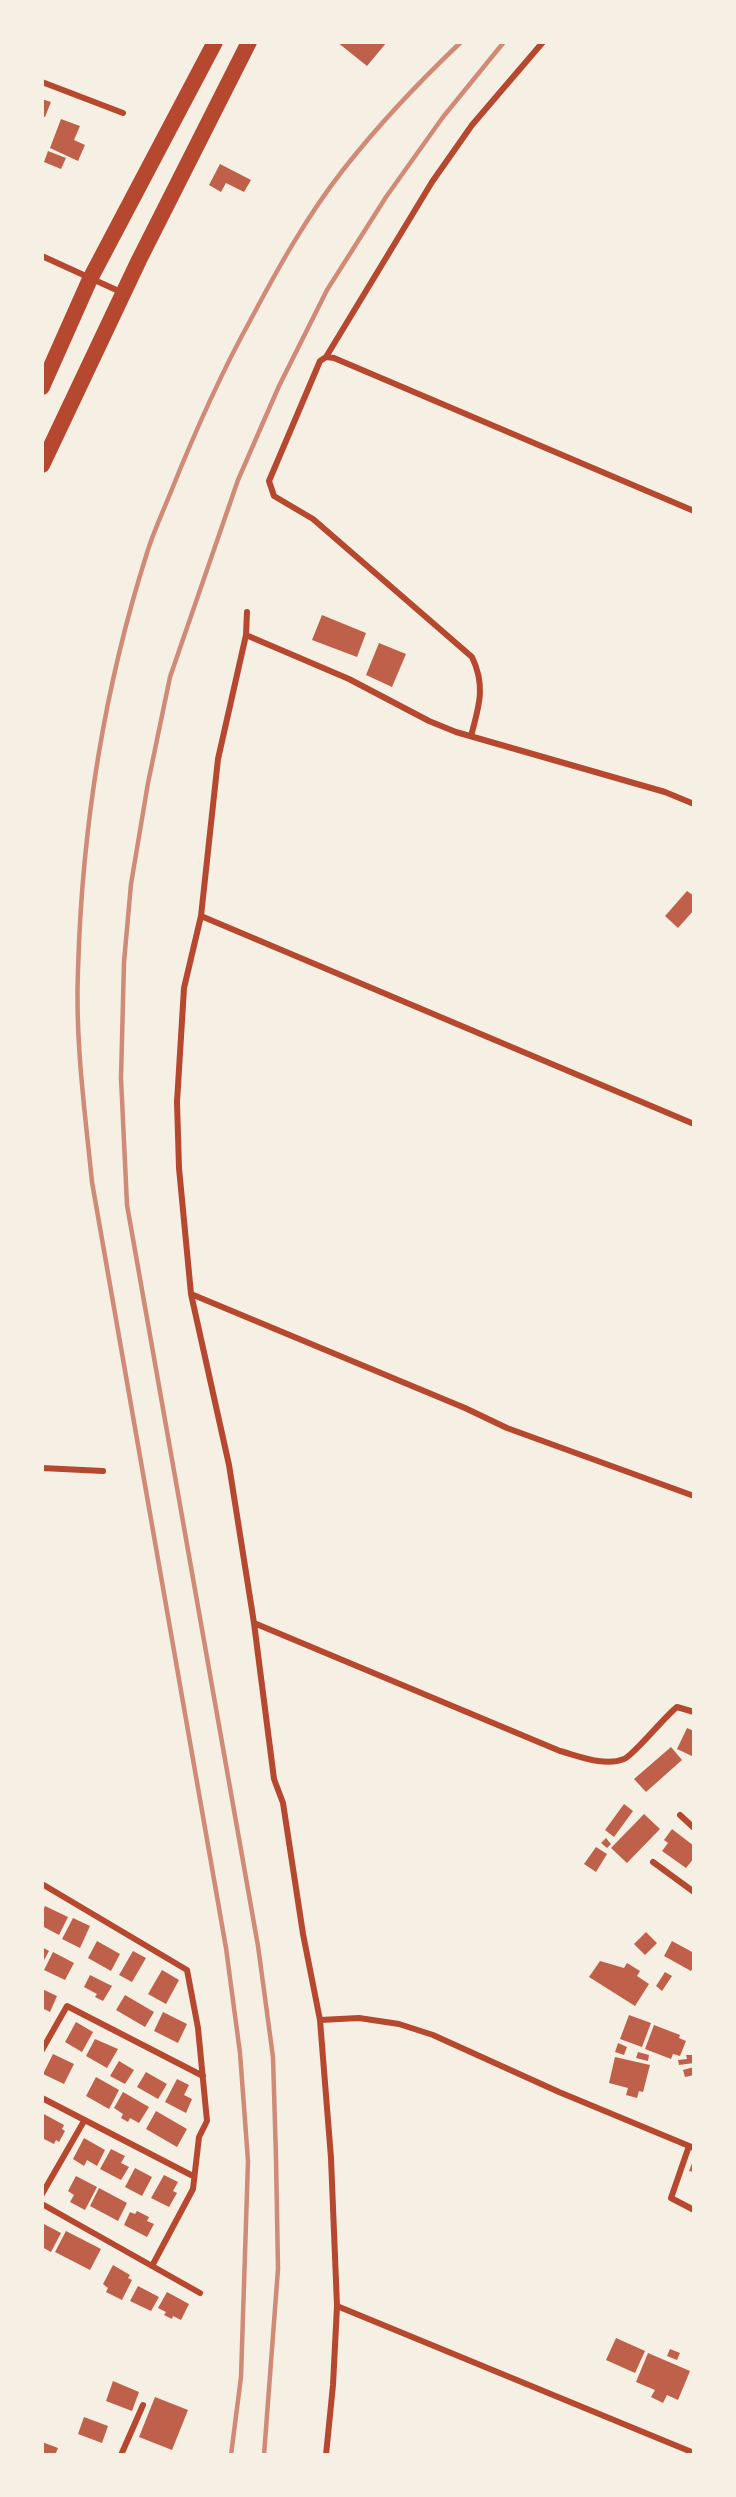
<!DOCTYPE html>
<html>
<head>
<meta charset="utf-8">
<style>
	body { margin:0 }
	#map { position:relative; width:736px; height:2497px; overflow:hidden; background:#f6efe4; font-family:"Crimson Pro",serif }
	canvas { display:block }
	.frame { position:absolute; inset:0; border:44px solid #f6efe4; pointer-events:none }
</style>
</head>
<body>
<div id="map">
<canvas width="736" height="2497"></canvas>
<div class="frame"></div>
</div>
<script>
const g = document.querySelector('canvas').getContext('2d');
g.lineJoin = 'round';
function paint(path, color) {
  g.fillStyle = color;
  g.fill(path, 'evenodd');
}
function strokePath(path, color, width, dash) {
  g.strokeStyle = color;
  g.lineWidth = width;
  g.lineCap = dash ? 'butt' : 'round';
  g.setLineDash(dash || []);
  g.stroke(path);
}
paint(new Path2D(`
	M337 42H387L367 66Z
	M42 99 51 102 45 117 42 116Z
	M61 119 80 126 74 140 85 145 78 161 50 148Z
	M48 151 66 158 61 169 44 162Z
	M220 164 251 180 244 192 226 183 221 192 209 185Z
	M322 615 366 633 357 657 312 640Z
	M379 643 406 654 392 687 366 675Z
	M687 891 694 896V910L678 928 665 916Z
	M687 1728 694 1731V1757L677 1749Z
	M671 1747 682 1760 646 1792 634 1779Z
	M624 1804 633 1811 614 1837 605 1830Z
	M644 1814 660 1829 627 1863 611 1848Z
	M672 1829 694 1846V1858L686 1868 662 1851 668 1843 664 1840Z
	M606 1838 611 1844 607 1848 601 1843Z
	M596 1847 607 1854 596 1872 584 1864Z
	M45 1906 68 1917 59 1935 42 1926V1912Z
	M73 1918 90 1926 80 1948 62 1939Z
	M646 1932 657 1943 645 1955 634 1944Z
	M97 1941 120 1954 111 1971 88 1958Z
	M672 1941 694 1953V1965L691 1971 664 1956Z
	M42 1947 49 1951 42 1964Z
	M133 1951 146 1958 132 1982 119 1975Z
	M53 1952 74 1963 65 1980 44 1970Z
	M600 1961 624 1968 627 1963 640 1971 637 1976 649 1984 635 2006 589 1977Z
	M162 1970 179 1980 166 2004 148 1994Z
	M665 1972 672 1976 662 1991 656 1986Z
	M90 1975 112 1986 103 2001 95 1997 97 1994 84 1987Z
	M42 1989 57 1996 50 2012 42 2008Z
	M125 1995 154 2012 145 2027 116 2010Z
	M163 2012 187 2024 178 2043 154 2031Z
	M629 2015 651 2023 642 2047 620 2039Z
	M76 2022 93 2032 82 2052 65 2042Z
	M654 2025 680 2035 679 2038 686 2041 680 2056 673 2054 671 2059 645 2049Z
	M95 2039 118 2049 107 2068 86 2056Z
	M618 2043 627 2047 624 2055 615 2052Z
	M638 2052 649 2055 648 2061 636 2058Z
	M53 2054 74 2064 64 2084 43 2074Z
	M686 2055H694V2063L679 2065 678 2060 687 2059Z
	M615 2057 650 2065 643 2092 639 2091 637 2098 626 2095 628 2088 609 2083Z
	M119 2061 134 2070 125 2084 110 2076Z
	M694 2067V2075L685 2077 683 2070Z
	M146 2072 167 2084 158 2099 137 2087Z
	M96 2077 119 2090 109 2109 86 2096Z
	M177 2079 189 2085 184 2095 192 2099 186 2113 165 2102Z
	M123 2092 149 2107 139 2123 130 2118 128 2122 121 2118 123 2114 114 2108Z
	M156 2111 187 2129 177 2147 146 2129Z
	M42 2113 64 2125 62 2129 65 2131 59 2142 56 2140 54 2144 42 2138Z
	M84 2138 105 2150 97 2166 87 2160 84 2166 73 2159Z
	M111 2149 125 2156 121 2163 129 2167 121 2180 100 2169Z
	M694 2158V2172L689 2171Z
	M135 2168 152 2177 142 2196 125 2187Z
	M164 2175 178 2182 173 2191 177 2193 169 2207 151 2198Z
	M76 2176 97 2187 85 2210 70 2202 74 2195 68 2191Z
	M99 2188 127 2203 118 2221 90 2206Z
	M137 2211 149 2217 147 2221 154 2224 147 2237 124 2225 130 2212 135 2214Z
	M42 2223 61 2233 51 2252 42 2247Z
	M66 2231 101 2249 90 2270 55 2252Z
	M113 2265 130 2275 128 2278 132 2280 122 2300 106 2292 108 2288 103 2284Z
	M138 2286 159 2297 151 2311 130 2301Z
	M167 2292 189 2304 181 2320 173 2316 172 2319 164 2315 166 2312 158 2308Z
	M616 2338 645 2351 635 2373 606 2360Z
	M670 2349 680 2353 677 2360 667 2356Z
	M648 2353 690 2371 678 2400 667 2395 663 2403 651 2397 655 2390 636 2382Z
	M113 2381 139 2392 132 2411 106 2401Z
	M155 2397 188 2410 172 2450 139 2437Z
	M84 2417 108 2426 102 2443 78 2434Z
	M42 2442 58 2448 55 2455H42Z`), '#bf614a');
strokePath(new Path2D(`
	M42 82 123 113
	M42 256 123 293
	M326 357 432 182 472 125 543 42
	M246 635 349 679 429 721 456 732 665 792 694 804
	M471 736C479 706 486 686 472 657L313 519 274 496 269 481 320 361 326 357 334 358 694 511
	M201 916 218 759 246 635 247 612
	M694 1124 201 916 184 988 177 1102 179 1168 191 1294 465 1408 507 1428 694 1496
	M191 1294 229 1465 254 1623 560 1751C579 1756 605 1767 624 1759 633 1756 664 1717 677 1707L694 1712
	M42 1468 103 1471
	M254 1623 274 1779 283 1803 303 1934 320 2020 331 2158 337 2306 333 2385 326 2455
	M680 1815 694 1828
	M653 1862 694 1892
	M42 1884 187 1970 198 2028 207 2121 199 2137 193 2189 152 2266
	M320 2020 359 2018 399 2024 433 2035 559 2092 694 2148
	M42 2050 67 2006 203 2076
	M42 2098 193 2176
	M689 2146 671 2198 694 2210
	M42 2194 84 2121
	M42 2204 200 2293
	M337 2306 694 2453
	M121 2455 143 2405`), '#b5482f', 6);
strokePath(new Path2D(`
	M42 387 90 279 215 42
	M42 465 139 260 249 42`), '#b5482f', 16);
strokePath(new Path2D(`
	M231 2455 241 2377 248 2161 240 2053 226 1948 92 1182C85 1112 75 1041 78 970 82 829 104 688 147 553 153 533 162 514 170 494 194 434 220 375 251 319 278 268 307 216 343 170 379 124 419 82 461 42
	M264 2455 278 2269 276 2158 273 2057 258 1946 127 1205 121 1078 124 962 131 884 148 783 170 677 238 480 279 386 327 290 386 197 443 117 504 42`), '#cf8b77', 4.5);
</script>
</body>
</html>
